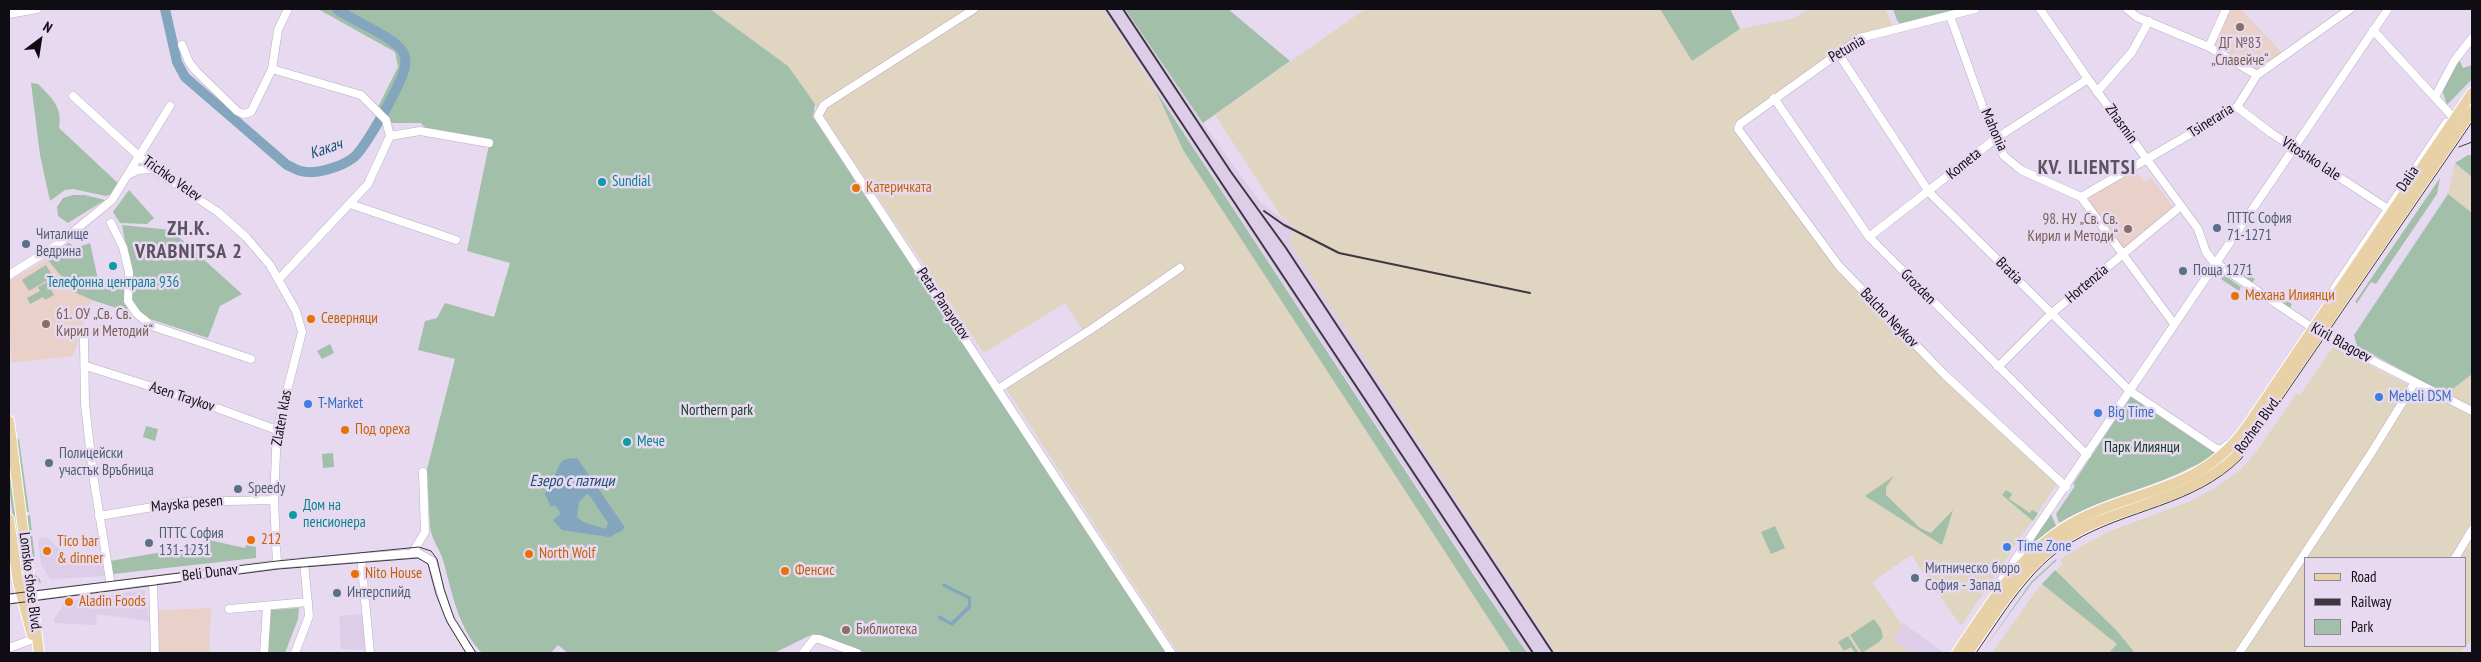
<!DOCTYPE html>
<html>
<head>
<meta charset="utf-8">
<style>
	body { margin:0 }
	#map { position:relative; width:2481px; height:662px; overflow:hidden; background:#e7daf0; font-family:"PT Sans Narrow",sans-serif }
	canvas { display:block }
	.frame { position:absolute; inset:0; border:10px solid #100c13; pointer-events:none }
	.legend { position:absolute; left:2304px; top:557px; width:162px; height:90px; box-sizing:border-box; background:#e7daf0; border:1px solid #918898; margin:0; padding:6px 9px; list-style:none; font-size:15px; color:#100c13 }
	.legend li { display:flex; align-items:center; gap:10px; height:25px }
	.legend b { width:25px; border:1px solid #918898 }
	.north { position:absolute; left:15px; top:15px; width:50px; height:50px; -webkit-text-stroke:4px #e7daf0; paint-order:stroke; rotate:31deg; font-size:14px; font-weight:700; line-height:20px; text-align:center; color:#100c13 }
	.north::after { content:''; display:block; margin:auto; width:18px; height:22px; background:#100c13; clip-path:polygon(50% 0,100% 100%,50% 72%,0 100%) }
</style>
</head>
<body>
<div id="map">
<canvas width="2481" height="662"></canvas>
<div class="frame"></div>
<ul class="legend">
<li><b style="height:6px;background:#e8d1a7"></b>Road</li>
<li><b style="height:6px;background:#3d3741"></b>Railway</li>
<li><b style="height:14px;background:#a2bfa9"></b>Park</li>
</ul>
<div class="north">N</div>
</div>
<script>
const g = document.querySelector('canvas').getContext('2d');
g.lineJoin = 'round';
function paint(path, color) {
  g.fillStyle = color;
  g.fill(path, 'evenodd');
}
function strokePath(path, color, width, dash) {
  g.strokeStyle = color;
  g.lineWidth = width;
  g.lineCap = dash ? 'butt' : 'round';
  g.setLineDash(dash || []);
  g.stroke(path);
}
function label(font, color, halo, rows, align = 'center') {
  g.font = font + ' "PT Sans Narrow",sans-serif';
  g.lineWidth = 5;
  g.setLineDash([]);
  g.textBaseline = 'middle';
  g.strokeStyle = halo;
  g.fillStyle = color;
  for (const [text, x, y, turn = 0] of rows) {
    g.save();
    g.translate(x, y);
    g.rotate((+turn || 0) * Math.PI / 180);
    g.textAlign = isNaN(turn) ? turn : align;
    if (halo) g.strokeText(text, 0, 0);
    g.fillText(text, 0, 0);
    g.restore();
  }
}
paint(new Path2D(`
	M1103 9H1125L1203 123 1260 202 1295 228 1289 242 1556 653H1527Z
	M46 537 74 561 103 557 107 576 50 579 41 565 38 539Z
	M145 590 149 621 97 614 96 625 54 623V619L66 601Z
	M363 614 366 650 341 649 339 616Z
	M1903 623 1944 653H1911L1893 640Z`), '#decde9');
paint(new Path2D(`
	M710 9H1103L1156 91 1183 150 1511 653H1178L1005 387 1085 333 1065 303 984 353 788 66Z
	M1365 9H1660L1692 61 1740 29 1795 18 1808 9H1885L1893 26 1861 34 1828 55 1732 125 1825 252 1943 376 2057 484 1961 626 1911 555 1872 582 1902 625 1894 640 1911 653H1556L1289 242 1295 228 1281 216 1215 115Z
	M2455 163 2472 177V213L2448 194Z
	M2333 347 2442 402 2446 394 2472 374V640L2459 653H1992L2038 588 2063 564 2060 560 2069 553 2108 532 2191 501 2218 486 2239 471 2254 455 2297 393 2300 395ZM2305 558H2465V646H2305Z`), '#dfd5c0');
paint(new Path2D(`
	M2231 9H2241L2283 54 2256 72 2214 46Z
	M2135 171 2145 182 2151 177 2173 207 2123 249 2089 203 2091 196Z
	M47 259 74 292 92 300 73 356 11 363 9 281Z
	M211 608 209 653H159V610Z`), '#e9d0c9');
paint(new Path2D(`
	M318 9H710L788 66 815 104 813 117 1167 653H866L813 634 774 653H568L558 645 551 653H482C458 628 452 592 443 560 439 548 432 540 430 527L427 469 455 359 418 350 425 321 437 318 445 303 494 317 510 263 467 251 490 140 425 128 421 123H392L377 109 398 67 395 52Z
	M1125 9H1228L1290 61 1203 123Z
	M1660 9H1730L1740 29 1692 61Z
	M1893 9H1962L1901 25 1897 20Z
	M2459 59 2463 68 2472 65V79L2447 105 2443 93V88Z
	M31 83 38 84C52 98 63 108 59 128L120 185 117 192 106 196 73 189 65 190 50 201 40 155Z
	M1156 91 1483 589 1527 653H1511L1183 150Z
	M2468 155H2472V177L2455 163Z
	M2440 178 2437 194 2376 284 2371 282 2357 303 2355 302Z
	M129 190 154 218 147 224 120 223 113 212Z
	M2448 194 2472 213V374L2446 394 2357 346 2354 335Z
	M73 195H85L105 200 68 223 58 216 57 207 63 198Z
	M122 225 171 230 242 294 220 306 208 338 92 300 74 292 47 259 69 243 76 248 90 243 99 284 132 279Z
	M46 265 53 277 29 291 22 280Z
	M2237 268 2255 279 2252 283 2235 272Z
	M2224 275 2241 287 2239 291 2221 279Z
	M47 282 54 295 45 300 43 297 30 304 27 298 40 291 38 287Z
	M2272 291 2292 304 2290 308 2269 295Z
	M330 344 334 353 322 359 317 351Z
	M2131 396 2216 452C2208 460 2196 465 2186 470 2145 490 2098 499 2059 523L2056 514 2075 486 2073 484Z
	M146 426 158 429 155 441 143 437Z
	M19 439 29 512 23 511 15 440Z
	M333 453 334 467 323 468 322 454Z
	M9 467 25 581 23 583 21 581 9 486Z
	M1894 476 1886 487V495L1920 528 1931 533 1953 510 1942 545 1865 496Z
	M2006 490 2012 494 2009 499 2030 513 2032 510 2038 513 2033 521 2002 495Z
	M2051 514 2057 528 2013 567Z
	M30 515 35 560H33V573L40 579 41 583 33 579 24 523 28 522 27 516Z
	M1775 526 1785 548 1771 554 1761 532Z
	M204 539 245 548 246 545 256 547V558L113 574 110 561 203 545Z
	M2056 559 2057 560 2032 583 1981 653 2031 582Z
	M2055 570 2117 631 2135 653H2109L2117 644 2042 584Z
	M299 608 298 619 285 653H268L270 610Z
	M1874 619 1881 629 1883 637 1879 642 1862 653 1850 635Z
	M1848 636 1859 653H1855L1851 647 1844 651 1838 642Z`), '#a2bfa9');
paint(new Path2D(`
	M577 458 624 526 623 530 609 537 562 530 553 520 561 514 555 505 551 507 545 494 561 462 566 459ZM587 494 590 496 608 523 606 529 583 522 577 517 579 502Z
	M943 583 971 597V608L952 626 937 618 939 615 951 622 968 606V599L942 586Z`), '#83a5bd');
strokePath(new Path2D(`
	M165 9 177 62 185 77 287 165C292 167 297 170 301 171 315 175 341 167 353 158 364 150 405 79 405 65 406 62 405 56 404 54 397 37 352 21 337 9`), '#83a5bd', 10);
const minor = new Path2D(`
	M974 9 824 105 818 116 1171 653
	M1975 9 1860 38 1740 124 1738 129 1839 266 1945 375 2066 487
	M2040 9 2088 79 2198 229 2206 252 2213 261 2326 337 2472 411
	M2127 9 2137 17 2209 47 2257 75
	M9 14 37 9
	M1950 16 1990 127 2004 156 2021 170 2081 197 2174 324
	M2373 30 2451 115
	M182 45 189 62 196 71 237 111 243 114 251 112 272 69 278 30 288 9
	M2209 47 2226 9
	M1838 53 1929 192 2130 391 2215 448 2221 450 2227 445
	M272 69 361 95 386 120 390 136
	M2097 92 2132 52 2149 21
	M73 96 153 169 218 212 246 237 270 265 296 311 302 332 277 430 274 500 277 564
	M2435 97 2454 61 2472 38
	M1774 98 1869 237 2087 455
	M2237 107 2271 133 2388 209
	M128 175 138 170 153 169
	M2081 197 2237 107 2257 75 2350 9
	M350 204 456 240
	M111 223 123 247 129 272 128 301 137 314 152 326 251 359
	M1869 237 1995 139 2088 79
	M9 275 57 245 112 200 170 106
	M279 279 368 184 390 136 420 131 489 143
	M2334 289 2446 123
	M84 339 85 404 93 475 111 586
	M86 366 203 403 277 430
	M1998 367 2052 313 2181 206
	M998 389 1093 328 1180 268
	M99 516 183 502 274 500
	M413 552 425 532 423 472
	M361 557 370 653
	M2455 558 2472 530
	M153 580 155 653
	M1994 591 2388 9
	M9 599 277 564 418 553 432 561 447 612 471 653
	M229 609 308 602
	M9 648 33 639
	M264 653 267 607
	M295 653 309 616 304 562
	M803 653 814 639H819L857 653
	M2239 653 2370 455 2415 382`);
const major = new Path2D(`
	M9 421 39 653
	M9 519 18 582 32 635
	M1957 653C1990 604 2019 553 2072 523 2135 488 2199 493 2246 428L2472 93
	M1968 653C2000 606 2029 556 2082 529 2132 504 2195 497 2236 456L2472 111`);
strokePath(minor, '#baadc2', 9);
strokePath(major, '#fff', 12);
strokePath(minor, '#fff', 8);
strokePath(major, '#e8d1a7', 10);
strokePath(new Path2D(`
	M2459 147 2472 142
	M9 594 277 561 419 547 431 551 437 559 444 589 454 618 476 653
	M9 604 278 569 418 558 428 564 436 594 447 622 466 653
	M1976 653C2004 613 2029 568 2072 542 2127 509 2194 506 2241 459L2472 122`), '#3d3741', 1);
strokePath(new Path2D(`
	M1106 9 1533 653
	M1123 9 1231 172 1286 248 1553 653
	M1264 211 1284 225 1339 253 1530 293`), '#3d3741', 2);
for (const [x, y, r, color] of [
	[2240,27,5,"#8d6e63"],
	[602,182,5,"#0f9aa8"],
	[856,188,5,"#e8710a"],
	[2217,228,5,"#5c6f8a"],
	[2128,229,5,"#8d6e63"],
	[26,244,5,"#5c6f8a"],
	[113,266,5,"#0f9aa8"],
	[2183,271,5,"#5c6f8a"],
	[2235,296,5,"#e8710a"],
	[311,319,5,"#e8710a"],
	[46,324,5,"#8d6e63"],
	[2379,397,5,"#3f7fe0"],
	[308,404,5,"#3f7fe0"],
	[2098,413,5,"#3f7fe0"],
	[345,430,5,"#e8710a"],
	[627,442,5,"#0f9aa8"],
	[49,463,5,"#5c6f8a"],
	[238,489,5,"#5c6f8a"],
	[293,515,5,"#0f9aa8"],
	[251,540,5,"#e8710a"],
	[149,543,5,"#5c6f8a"],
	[2007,547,5,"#3f7fe0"],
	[47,551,5,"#e8710a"],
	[529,554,5,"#e8710a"],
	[785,571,5,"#e8710a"],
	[355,574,5,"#e8710a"],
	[1915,578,5,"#5c6f8a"],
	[337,593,5,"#5c6f8a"],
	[69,602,5,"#e8710a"],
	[846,630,5,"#8d6e63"]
]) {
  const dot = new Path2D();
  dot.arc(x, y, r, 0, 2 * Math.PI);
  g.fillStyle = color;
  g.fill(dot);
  strokePath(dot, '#e7daf0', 2);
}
label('15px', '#785e54', '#e7daf0', [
	["ДГ №83",2240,44,"center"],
	["„Славейче“",2240,61,"center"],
	["98. НУ „Св. Св.",2118,220,"right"],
	["Кирил и Методи“",2118,237,"right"],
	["61. ОУ „Св. Св.",56,315],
	["Кирил и Методий“",56,332],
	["Библиотека",856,630]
], 'left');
label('15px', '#100c13', '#e7daf0', [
	["Petunia",1847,49,-30],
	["Tsineraria",2211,121,-32],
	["Zhasmin",2121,124,54],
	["Mahonia",1994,130,66],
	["Vitoshko lale",2311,159,33],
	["Kometa",1964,164,-39],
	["Trichko Velev",172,179,35],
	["Dalia",2408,179,-56],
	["Bratia",2009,271,45],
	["Hortenzia",2087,284,-40],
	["Grozden",1918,287,45],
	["Petar Panayotov",943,304,56],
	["Balcho Neykov",1889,318,46],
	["Kiril Blagoev",2341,343,29],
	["Asen Traykov",182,397,18],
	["Zlaten klas",282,418,-80],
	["Rozhen Blvd.",2258,425,-54],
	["Mayska pesen",187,504,-5],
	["Beli Dunav",210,573,-7],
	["Lomsko shose Blvd.",30,582,83]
]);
label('15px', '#0d838f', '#e7daf0', [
	["Sundial",612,182],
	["Телефонна централа 936",113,283,"center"],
	["Мече",637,442],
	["Дом на",303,506],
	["пенсионера",303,523]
], 'left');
label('15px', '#c56008', '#e7daf0', [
	["Катеричката",866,188],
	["Механа Илиянци",2245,296],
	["Северняци",321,319],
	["Под ореха",355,430],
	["212",261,540],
	["Tico bar",57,542],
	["& dinner",57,559],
	["North Wolf",539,554],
	["Фенсис",795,571],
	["Nito House",365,574],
	["Aladin Foods",79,602]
], 'left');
label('15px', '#4e5e75', '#e7daf0', [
	["ПТТС София",2227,219],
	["71-1271",2227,236],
	["Читалище",36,235],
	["Ведрина",36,252],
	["Поща 1271",2193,271],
	["Полицейски",59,454],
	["участък Връбница",59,471],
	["Speedy",248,489],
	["ПТТС София",159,534],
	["131-1231",159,551],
	["Митническо бюро",1925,569],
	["София - Запад",1925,586],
	["Интерспийд",347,593]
], 'left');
label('15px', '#366cbe', '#e7daf0', [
	["Mebeli DSM",2389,397],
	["T-Market",318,404],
	["Big Time",2108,413],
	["Time Zone",2017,547]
], 'left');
label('15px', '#0f391f', '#e7daf0', [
	["Northern park",717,411],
	["Парк Илиянци",2142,448]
]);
label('italic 16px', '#174f72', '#e7daf0', [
	["Какач",326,149,-19],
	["Езеро с патици",572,481]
]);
g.letterSpacing = '1px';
label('bold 20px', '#5d5264', '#e7daf0', [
	["KV. ILIENTSI",2087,168],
	["ZH.K.",189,229],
	["VRABNITSA 2",189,252]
]);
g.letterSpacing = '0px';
</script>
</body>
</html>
